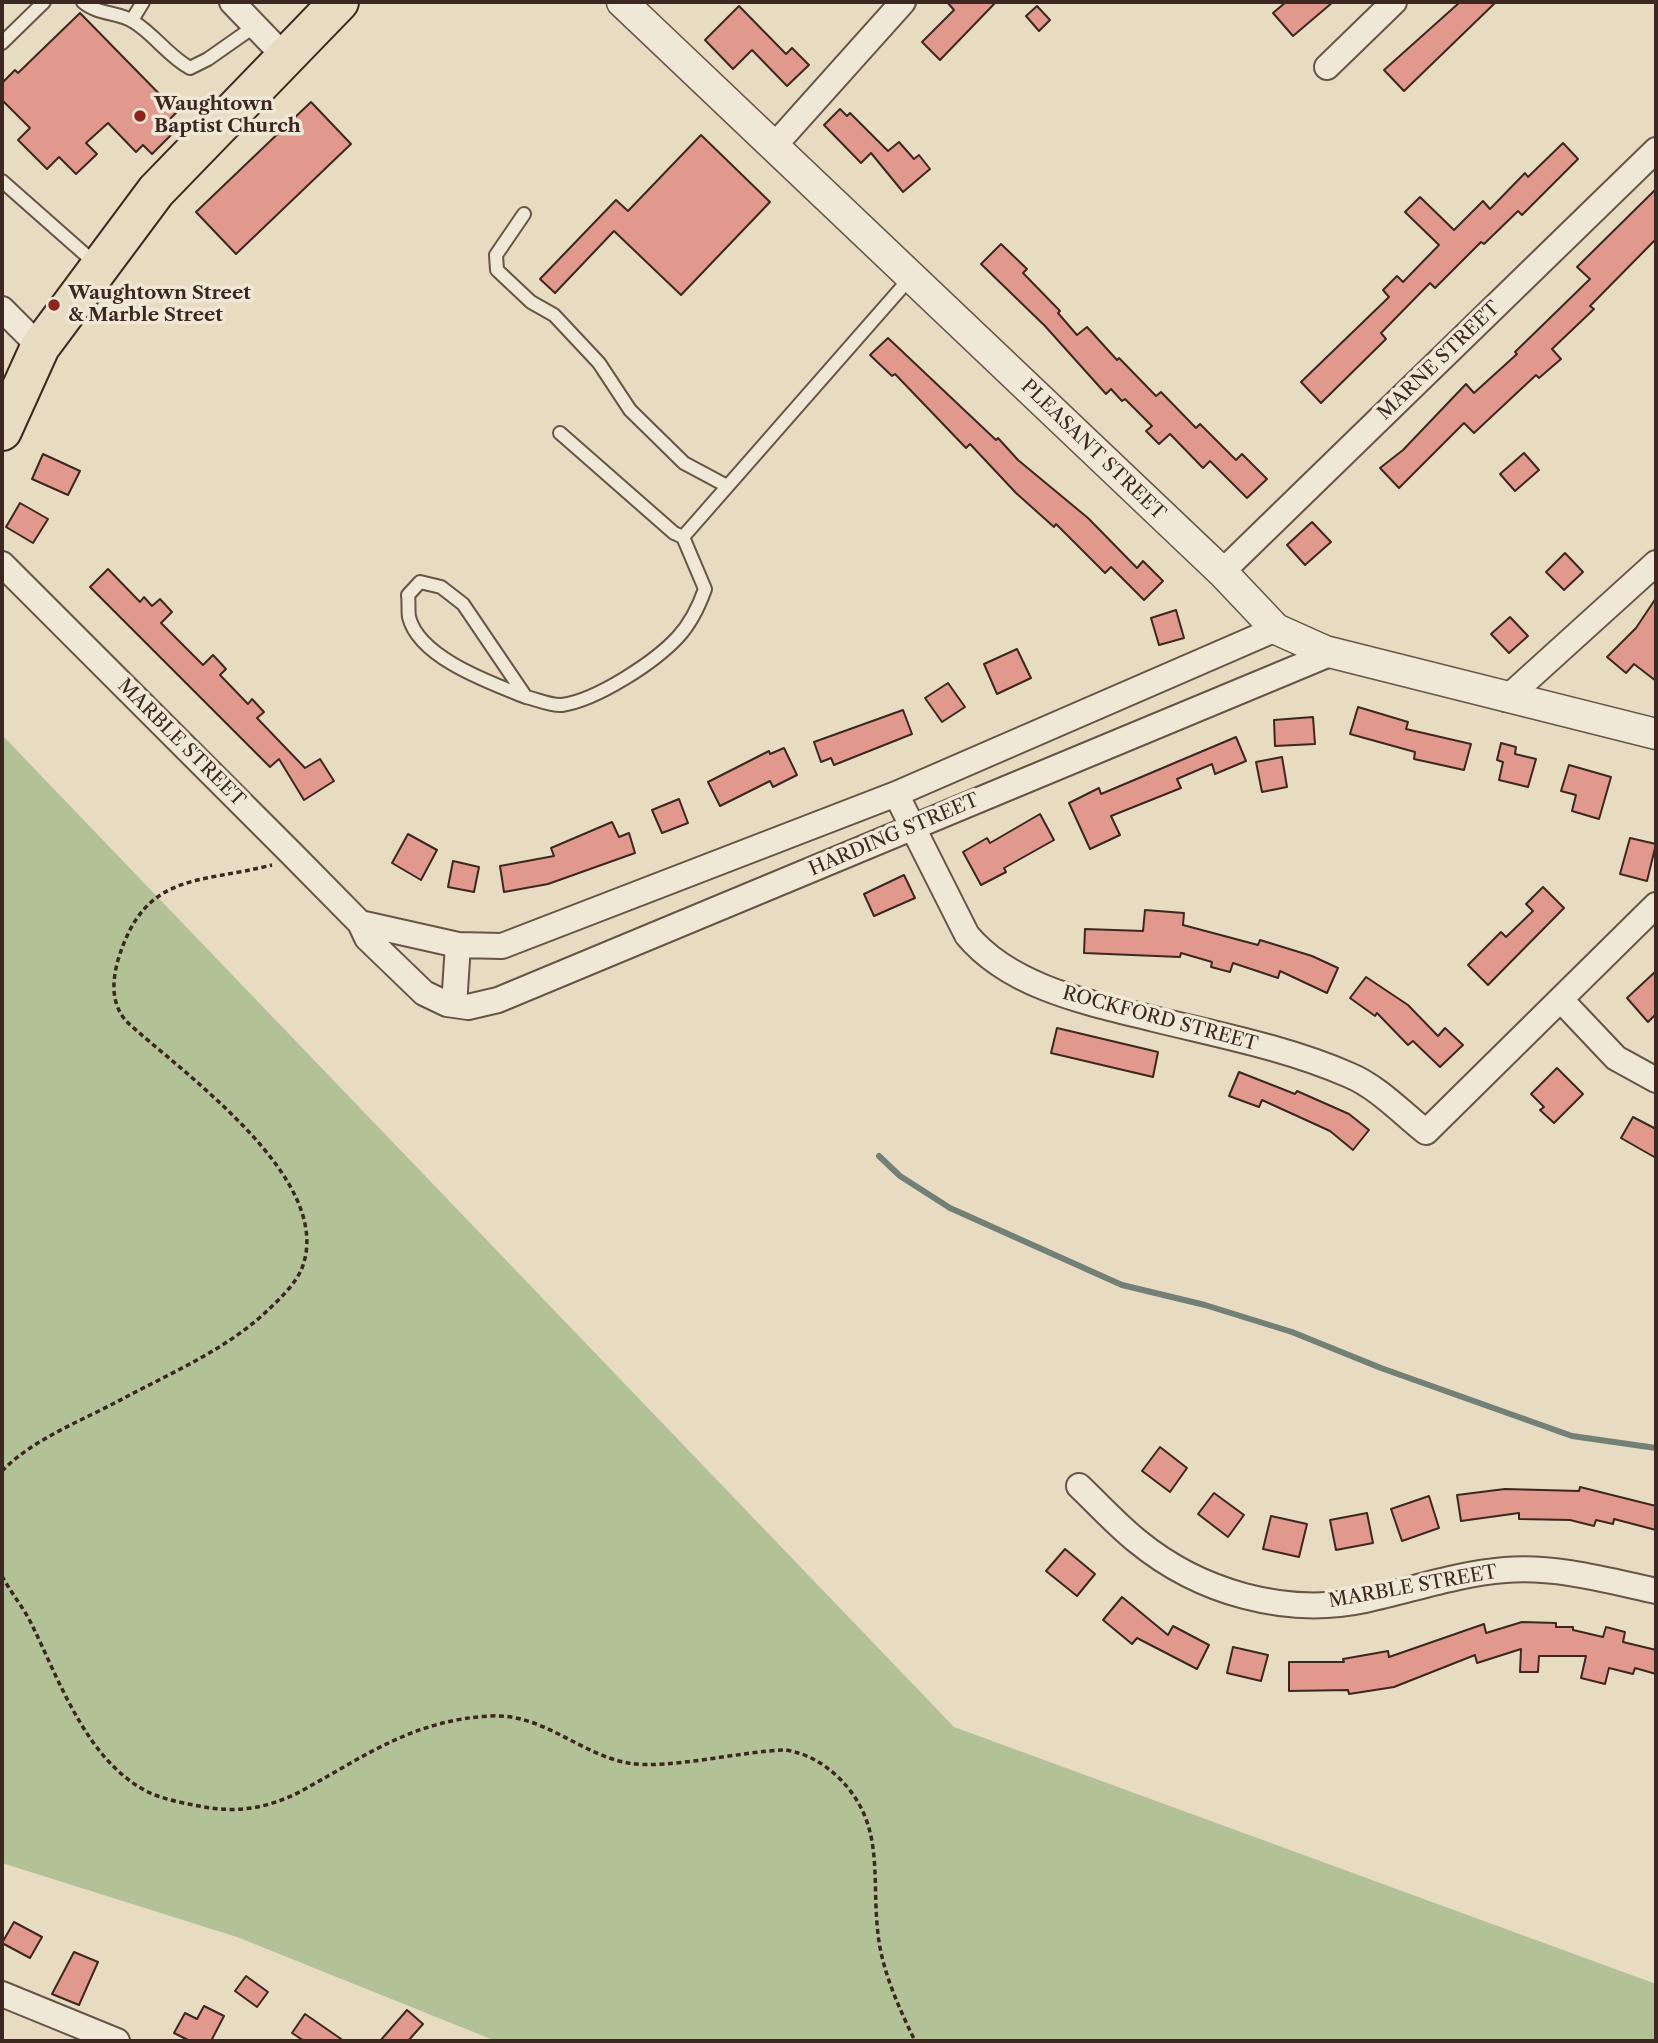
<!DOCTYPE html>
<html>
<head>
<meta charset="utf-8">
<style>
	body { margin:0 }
	#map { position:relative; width:1658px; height:2043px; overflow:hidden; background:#e7dbc1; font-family:"Libre Caslon Text",serif }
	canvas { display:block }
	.frame { position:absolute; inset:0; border:4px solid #3c2820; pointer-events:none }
</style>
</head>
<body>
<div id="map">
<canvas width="1658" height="2043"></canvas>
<div class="frame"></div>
</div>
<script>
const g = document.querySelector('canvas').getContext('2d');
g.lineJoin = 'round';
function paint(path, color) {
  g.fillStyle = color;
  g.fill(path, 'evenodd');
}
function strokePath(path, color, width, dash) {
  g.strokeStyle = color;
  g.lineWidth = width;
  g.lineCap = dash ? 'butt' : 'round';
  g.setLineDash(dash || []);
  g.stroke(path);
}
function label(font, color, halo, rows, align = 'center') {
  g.font = font + ' "Libre Caslon Text",serif';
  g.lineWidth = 7;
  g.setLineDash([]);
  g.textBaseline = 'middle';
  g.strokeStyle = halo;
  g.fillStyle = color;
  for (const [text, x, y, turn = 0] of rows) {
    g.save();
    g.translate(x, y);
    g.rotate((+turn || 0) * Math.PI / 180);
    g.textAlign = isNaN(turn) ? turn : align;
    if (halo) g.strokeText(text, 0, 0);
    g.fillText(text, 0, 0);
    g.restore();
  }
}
paint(new Path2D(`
	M2 735 954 1727 1656 1984V2041H496L237 1937 2 1863Z`), '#b2c196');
strokePath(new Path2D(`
	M879 1156 900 1176 950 1208 1122 1285 1205 1305 1292 1332 1381 1368 1572 1436 1656 1448`), '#738076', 6);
const building = new Path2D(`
	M947 2H996L940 60 922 42 954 10Z
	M1286 2H1333L1293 36 1273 13Z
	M1460 2H1496L1404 91 1384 70Z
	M739 6 786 54 792 48 809 65 787 86 752 50 733 69 705 40Z
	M1037 6 1050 20 1039 31 1026 16Z
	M80 13 177 112 170 119 178 128 152 154 143 145 136 152 108 123 86 143 97 154 76 174 59 157 47 169 18 140 30 128 2 100V83L15 70 18 73Z
	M311 102 351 144 236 254 196 212Z
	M840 109 847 116 850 113 888 151 899 142 914 159 919 155 930 169 903 192 871 153 861 163 824 125Z
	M701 135 770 202 681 295 614 231 555 293 540 279 616 200 628 211Z
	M1563 143 1578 159 1522 215 1518 211 1484 244 1481 242 1435 288 1430 283 1381 333 1386 339 1321 403 1301 382 1389 297 1383 290 1397 276 1403 282 1439 245 1405 212 1420 197 1454 230 1483 201 1490 209 1525 173 1528 177Z
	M1656 189V239L1590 306 1594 309 1552 349 1561 359 1539 378 1536 375 1474 433 1464 423 1399 488 1380 468 1403 450 1466 384 1474 393 1517 354 1515 352 1590 279 1577 267Z
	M1001 244 1027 269 1023 273 1060 311 1058 313 1077 335 1087 327 1117 360 1119 358 1156 396 1161 392 1196 428 1200 424 1236 460 1242 454 1267 479 1247 498 1210 461 1203 468 1170 434 1159 444 1146 431 1152 426 1125 399 1122 401 1111 389 1106 394 1045 326 981 264Z
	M888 338 996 440 998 438 1018 460 1088 518 1137 568 1143 561 1163 581 1144 600 1111 567 1105 573 1056 524 1054 527 1016 493 970 444 966 448 895 374 892 376 870 355Z
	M1524 453 1539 470 1515 491 1500 474Z
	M43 454 80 471 68 495 32 479Z
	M20 503 48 519 33 543 6 527Z
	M1312 522 1331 542 1305 565 1287 545Z
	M1565 553 1583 572 1564 590 1546 572Z
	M108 569 140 602 144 597 152 606 160 599 172 612 161 623 203 665 213 655 226 669 220 675 248 704 252 699 264 712 257 718 305 768 320 759 334 781 304 800 279 759 270 767 90 587Z
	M1656 598V681L1634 664 1626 673 1607 657 1636 628Z
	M1176 610 1184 638 1159 645 1151 618Z
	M1510 617 1528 636 1509 653 1491 634Z
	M1017 649 1031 678 997 694 984 664Z
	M948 683 965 707 942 722 925 698Z
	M1358 707 1408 722 1406 729 1471 744 1464 770 1414 759 1415 752 1350 734Z
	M903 710 912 734 834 765 831 758 821 762 814 742Z
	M1313 717 1315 744 1275 746 1274 720Z
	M1236 737 1246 761 1215 774 1212 764 1177 779 1181 788 1111 816 1120 835 1090 849 1069 803 1099 788 1101 794Z
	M1501 743 1516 747 1515 754 1536 759 1528 787 1499 780 1503 762 1497 760Z
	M784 748 797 775 773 787 770 781 720 806 708 782 769 751 770 754Z
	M1282 757 1287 787 1262 792 1256 762Z
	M1569 765 1611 777 1599 819 1572 811 1576 795 1561 791Z
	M679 799 688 823 662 833 652 810Z
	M1040 814 1054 840 1004 868 1006 872 981 885 963 852 987 838 990 843Z
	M612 822 619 837 629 833 635 853 548 884 504 892 500 866 554 856 551 848Z
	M408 834 437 850 421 880 392 863Z
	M1630 838 1656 844 1647 881 1620 874Z
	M453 861 479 867 474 892 448 887Z
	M904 875 915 898 874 916 864 894Z
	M1543 887 1564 908 1488 985 1468 965 1501 932 1506 937 1533 911 1526 904Z
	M1145 910 1184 913 1183 925 1258 945 1260 940 1312 956 1338 968 1327 993 1280 971 1278 978 1233 963 1230 972 1211 967 1212 962 1181 953 1180 957 1084 953 1085 929 1143 931Z
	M1656 971V1014L1648 1022 1627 998Z
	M1366 977 1408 1005 1438 1036 1445 1028 1463 1045 1440 1067 1413 1041 1408 1045 1377 1013 1375 1016 1350 998Z
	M1057 1028 1158 1052 1153 1077 1051 1053Z
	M1557 1068 1583 1094 1554 1123 1540 1110 1544 1107 1531 1094Z
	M1239 1072 1295 1094 1297 1091 1349 1114 1369 1130 1353 1150 1330 1131 1262 1100 1259 1107 1229 1096Z
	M1633 1117 1656 1129V1158L1621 1138Z
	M1160 1447 1187 1468 1170 1492 1142 1471Z
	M1580 1487 1656 1506V1530L1614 1519 1613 1524 1596 1520 1594 1526 1570 1520 1519 1519V1513L1461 1521 1457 1495 1505 1489 1579 1491Z
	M1214 1493 1244 1515 1228 1537 1198 1514Z
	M1429 1496 1439 1528 1402 1541 1391 1509Z
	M1367 1513 1373 1543 1336 1550 1330 1520Z
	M1271 1516 1307 1524 1299 1557 1263 1549Z
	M1065 1549 1095 1574 1077 1596 1046 1571Z
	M1122 1597 1168 1635 1173 1626 1209 1645 1197 1669 1137 1638 1132 1644 1103 1620Z
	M1522 1622 1556 1623V1627H1573V1630L1603 1637 1606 1627 1625 1632 1623 1642 1656 1650V1674L1635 1668 1633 1674 1609 1668 1605 1684 1581 1678 1586 1656H1539L1538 1672H1520L1521 1649 1477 1663 1475 1655 1394 1687 1349 1694 1348 1690 1289 1691V1662H1344L1343 1659 1388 1651 1389 1657 1484 1624 1486 1633Z
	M1233 1647 1268 1655 1261 1681 1227 1673Z
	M14 1922 42 1937 30 1958 2 1943Z
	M74 1952 98 1962 79 2005 52 1994Z
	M246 1976 268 1992 257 2007 235 1991Z
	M204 2006 224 2016 211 2041H190L174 2033 185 2013 197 2019Z
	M407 2010 423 2024 408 2041H380Z
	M305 2014 344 2041H304L292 2033Z`);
paint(building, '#e1988d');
strokePath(building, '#3c2820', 2);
const service = new Path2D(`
	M83 2C98 15 120 12 134 22 155 35 168 56 190 68L208 59 255 26
	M132 20 143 2
	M2 43 44 2
	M2 181 96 264
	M524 214 496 255 497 270 531 302 554 315 599 363 630 410 684 463 727 486
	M560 433 674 533 683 537 911 277
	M526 697C491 683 419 658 409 617 408 610 409 602 408 595L420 582 441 587 463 604 526 697C536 699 551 706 562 705 597 700 655 662 678 637 690 624 699 606 705 589L683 537`);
const minor = new Path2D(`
	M232 2 285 57
	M1327 67 1394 2
	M774 146 903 2
	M2 309 40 347
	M2 564 291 853 360 923 367 938 424 993 447 1004 468 1007 498 1000 1332 653
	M1222 572 1656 150
	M1506 699 1656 563
	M896 794 967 935C1011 988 1090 1003 1154 1019 1219 1035 1287 1048 1349 1075 1378 1087 1402 1113 1426 1132L1656 905
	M360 923 458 945 502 946 896 794 1276 629
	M1562 1001 1616 1058 1656 1080
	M454 1005 458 945
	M1079 1486C1098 1504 1116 1524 1137 1541 1199 1592 1285 1617 1365 1600 1412 1590 1456 1574 1505 1570 1557 1566 1606 1580 1656 1591
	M2 1994 117 2041`);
const tertiary = new Path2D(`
	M622 2 1222 572 1276 629 1325 651 1656 734`);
const primary = new Path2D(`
	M2 431 40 347 156 191 339 2`);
strokePath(service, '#675548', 16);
strokePath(minor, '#675548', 28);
strokePath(tertiary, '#675548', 33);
strokePath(primary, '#3c2820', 42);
strokePath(new Path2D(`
	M2 1471C34 1438 84 1420 124 1398 173 1372 229 1348 269 1309 281 1298 296 1283 302 1268 336 1179 182 1073 126 1021 111 1003 112 982 118 960 145 871 198 884 272 865
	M2 1576C11 1593 24 1608 32 1625 60 1682 87 1761 148 1792 163 1799 182 1803 199 1806 237 1814 271 1808 305 1789 368 1754 415 1720 490 1716 543 1713 579 1754 628 1763 668 1770 741 1751 786 1750 807 1754 822 1762 838 1777 886 1824 871 1875 878 1934 882 1971 899 2008 915 2041`), '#3c2820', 3.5, [5, 3.5]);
strokePath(service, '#efe8d7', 12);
strokePath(minor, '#efe8d7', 24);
strokePath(tertiary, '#efe8d7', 30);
strokePath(primary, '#e7dbc1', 38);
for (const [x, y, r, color] of [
	[140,116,7,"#8f2418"],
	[54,305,7,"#8f2418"]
]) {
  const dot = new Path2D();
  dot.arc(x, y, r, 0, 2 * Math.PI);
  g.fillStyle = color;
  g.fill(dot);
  strokePath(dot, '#efe8d7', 2.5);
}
label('bold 19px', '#3c2820', '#efe8d7', [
	["Waughtown",154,105],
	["Baptist Church",154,127],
	["Waughtown Street",68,294],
	["& Marble Street",68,316]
], 'left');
label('19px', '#3c2820', '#efe8d7', [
	["MARNE STREET",1439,361,-44],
	["PLEASANT STREET",1093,450,44],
	["MARBLE STREET",181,743,45],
	["HARDING STREET",894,835,-23],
	["ROCKFORD STREET",1160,1019,15],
	["MARBLE STREET",1413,1587,-10]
]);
</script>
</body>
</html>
